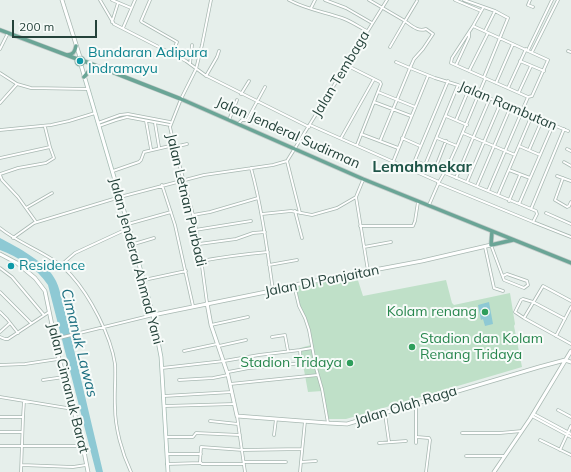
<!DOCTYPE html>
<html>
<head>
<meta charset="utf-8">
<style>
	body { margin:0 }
	#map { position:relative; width:571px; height:472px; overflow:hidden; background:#e6efeb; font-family:Mulish,sans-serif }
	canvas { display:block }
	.scale { position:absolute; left:12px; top:20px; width:85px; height:18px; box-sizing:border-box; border:2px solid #24423a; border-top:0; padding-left:5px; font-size:12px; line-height:14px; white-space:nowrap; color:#24423a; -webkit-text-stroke:3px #f7fbf9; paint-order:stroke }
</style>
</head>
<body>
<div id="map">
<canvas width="571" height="472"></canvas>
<div class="scale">200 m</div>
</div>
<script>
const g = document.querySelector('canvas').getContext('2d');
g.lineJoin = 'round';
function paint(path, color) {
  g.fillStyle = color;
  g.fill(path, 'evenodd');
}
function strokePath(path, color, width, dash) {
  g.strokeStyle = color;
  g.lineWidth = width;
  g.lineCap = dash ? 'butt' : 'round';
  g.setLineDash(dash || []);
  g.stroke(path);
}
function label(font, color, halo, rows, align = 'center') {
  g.font = font + ' Mulish,sans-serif';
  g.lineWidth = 4;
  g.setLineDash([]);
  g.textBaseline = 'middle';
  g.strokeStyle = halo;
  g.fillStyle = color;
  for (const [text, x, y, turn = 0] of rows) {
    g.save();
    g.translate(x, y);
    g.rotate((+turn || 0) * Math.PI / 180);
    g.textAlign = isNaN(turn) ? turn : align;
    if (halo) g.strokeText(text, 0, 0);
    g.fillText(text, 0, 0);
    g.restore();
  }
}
paint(new Path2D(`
	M356 274 363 296 446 280 452 303 454 305 510 293 515 324 514 326 522 367 346 419H327L322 391 308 392 300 348 311 345 306 322 300 309 293 287Z`), '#bfe0c8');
paint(new Path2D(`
	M0 238C17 247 48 263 56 281 59 287 60 293 62 299L103 472H96L48 285C37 268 18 257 0 250Z
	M489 302 493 324 485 326 483 319 481 320 478 305Z`), '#8ec9d4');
const minor = new Path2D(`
	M100 0 114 24 186 61 205 75 309 127
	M112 0 131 8
	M150 0 141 21 142 22 177 42 172 54
	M289 0C305 9 324 12 342 18 351 21 359 27 367 31
	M325 0 346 8 372 23
	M369 0 405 21 417 1
	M455 0 481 11
	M464 0 495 11 508 18 484 77
	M530 0 528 5 533 7
	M311 8 315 0
	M112 22 118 3
	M473 26 452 58 451 63 528 97 532 96 548 60 473 26 483 8
	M123 28 135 0
	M485 31 495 11
	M390 47 405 21C412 26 418 32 426 29L433 34 423 49 414 59 410 68 396 62
	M0 49 8 33
	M528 50 552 0
	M568 51 571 52
	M532 52 558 0
	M520 61 544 71
	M190 64 192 45
	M346 65 380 82 381 84 357 145
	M456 65 469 37V33
	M469 71 488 33
	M0 73 17 84
	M206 76 217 57 219 51
	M496 83 513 44
	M508 88 526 49
	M378 92 415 107
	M519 92 531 66
	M241 94 249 81
	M374 102 411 116
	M0 103 17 84 31 88 88 89
	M446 116 467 125
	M229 120 237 100
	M456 120 469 89
	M146 121 151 149
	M98 123 120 115 128 114 170 122
	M155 123 159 147
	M239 123 242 120H247L265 87
	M310 125 439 182
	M99 126 116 120 127 117 170 125
	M45 127 50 147
	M0 130 51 125 69 121 95 113
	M463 133 515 155
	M361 134 398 148
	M341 138 374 79
	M402 138 420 146
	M437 138 457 146
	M380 141 410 68 435 78 458 85 568 131
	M519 146 540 155
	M174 147 187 144
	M567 149 571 151
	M529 150 542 120
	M0 158 50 147 54 158 46 163 18 168 0 174
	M287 161 300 213
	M393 162 428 76
	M564 162 571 166
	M425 165 458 85
	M251 168C262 208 267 249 273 290
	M435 169 446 141
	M509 170 530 178
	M113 171 139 162 141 160 144 152 174 145
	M0 175 2 180 18 197 36 222
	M557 176 571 181
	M456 178 490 98
	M563 178 555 200 567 207 569 206 571 202
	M363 180 356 197 368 271
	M467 182 501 102
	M438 183 533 222 537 214 536 211 416 161 415 160 448 81
	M162 185 175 225 193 306
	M477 186 511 106
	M488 191 528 97
	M498 195 532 115
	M509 201 520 175
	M519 204 553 125
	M429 205 439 182 447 168 457 146 485 79
	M26 208 52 193
	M531 209 564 129
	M295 211 302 238
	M546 213 571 224
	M262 214 291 211 312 215 337 208 356 197
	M193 215 210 212 258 198
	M533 222 571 237
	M128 224 171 212
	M360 226H413L415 221 418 202
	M0 228C22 246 51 253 71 275 90 296 111 336 115 364 116 379 114 393 115 407 115 428 122 453 131 472
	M195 230 251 221
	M13 238 34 223 120 197 204 175 273 165 287 161 387 0
	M134 244 154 238
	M199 244 236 239 253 233 265 232
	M491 245 504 280 524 288 528 285 527 281 507 274 503 276
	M364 247 391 242
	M485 247 494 288 503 291
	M201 261C223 257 246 254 268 252
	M61 265 75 253 129 228
	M269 265 297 260
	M0 268 12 277 44 315
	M144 280 186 271
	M294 285 299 306 305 318 309 330 316 368 322 389 328 423
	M0 292 31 323
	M207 303 199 244 193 215 174 145 170 127 181 99 196 69 202 45 211 0
	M0 312 7 319 18 333
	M524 318 543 286 571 301
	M565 319 533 302 523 299 521 300 515 312 524 318 571 344
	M211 325 248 317
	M0 332 10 323
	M556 336 571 307
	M0 337 5 339H8L49 312
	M272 337 285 335 288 351
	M55 339 153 315
	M219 346 246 340
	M300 350 312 348
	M184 351 217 344
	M0 365 25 364 58 359
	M162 368 224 361 259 355 300 350 301 363
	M228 372 249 368 315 362
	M43 380 64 377
	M179 380 213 378 228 375
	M230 384 318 375
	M164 396 232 392
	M0 397 73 409
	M165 406 234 404
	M558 410 571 417
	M385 414 389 442
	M534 414 571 434
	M237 416 245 472
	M532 416 571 437
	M0 417H23
	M210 421 238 424
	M0 432H22
	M462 433H500L522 431
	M274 435 276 419
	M166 437H193L196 433 240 435
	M417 437 429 438 430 440 426 472
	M540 440 571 455
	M379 443 406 441
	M416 443V404
	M0 446H83
	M560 450 571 426
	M167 454H201
	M466 456H505
	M244 462H286
	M301 462 316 461
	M167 464 200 463
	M244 464H202L200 462 201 447 243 450 302 449
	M22 465 73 467 86 465
	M21 472 23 417 24 401
	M300 472 305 421`);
const tertiary = new Path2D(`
	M62 0 80 57
	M0 254 17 263 35 278 45 291 59 359 81 436 88 472
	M207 303 211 325 228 375 237 416 328 423 347 424 539 367 565 360 571 362
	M153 315 266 292 294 285 422 261 491 245
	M494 472 530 419 571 351`);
const secondary = new Path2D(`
	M81 65 129 228 153 315 161 357 168 472`);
const primary = new Path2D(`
	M0 30 77 59
	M67 55C73 55 75 52 76 46
	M76.5 61a3.5 3.5 0 1 1 7 0a3.5 3.5 0 1 1-7 0Z
	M84 61 181 99 363 179 571 263
	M84 77 90 70 95 67
	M492 231 491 245 513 240`);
strokePath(minor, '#a8b8b2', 3.5);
strokePath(tertiary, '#a8b8b2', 4.5);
strokePath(secondary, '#a4bbb3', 4.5);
strokePath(primary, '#c2cac8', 5);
strokePath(minor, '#fff', 2);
strokePath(tertiary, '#fff', 3);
strokePath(secondary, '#fff', 3);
strokePath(primary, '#6aa596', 3.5);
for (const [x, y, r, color] of [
	[80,61,4,"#0f9aa8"],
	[11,266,4,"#0f9aa8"],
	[485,312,4,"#2e9e5b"],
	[412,347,4,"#2e9e5b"],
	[350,363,4,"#2e9e5b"]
]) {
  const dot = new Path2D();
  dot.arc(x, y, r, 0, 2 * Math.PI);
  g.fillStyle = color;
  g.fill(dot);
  strokePath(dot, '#f7fbf9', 1.5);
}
label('14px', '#0d838f', '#f7fbf9', [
	["Bundaran Adipura",88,53],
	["Indramayu",88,69],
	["Residence",19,266]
], 'left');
label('14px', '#24423a', '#f7fbf9', [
	["Jalan Tembaga",341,74,-59],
	["Jalan Rambutan",508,106,23],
	["Jalan Jenderal Sudirman",288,133,24],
	["Jalan Letnan Purbadi",186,200,77],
	["Jalan Jenderal Ahmad Yani",136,261,75],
	["Jalan DI Panjaitan",322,281,-11],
	["Jalan Cimanuk Barat",68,388,76],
	["Jalan Olah Raga",406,406,-17]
]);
label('14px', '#27864d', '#f7fbf9', [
	["Kolam renang",477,312],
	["Stadion dan Kolam",420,339,"left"],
	["Renang Tridaya",420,355,"left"],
	["Stadion Tridaya",342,363]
], 'right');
label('italic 15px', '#1c6f80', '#f7fbf9', [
	["Cimanuk Lawas",79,343,76]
]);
label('bold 16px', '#1f5548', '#f7fbf9', [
	["Lemahmekar",422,167]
]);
</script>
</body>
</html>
